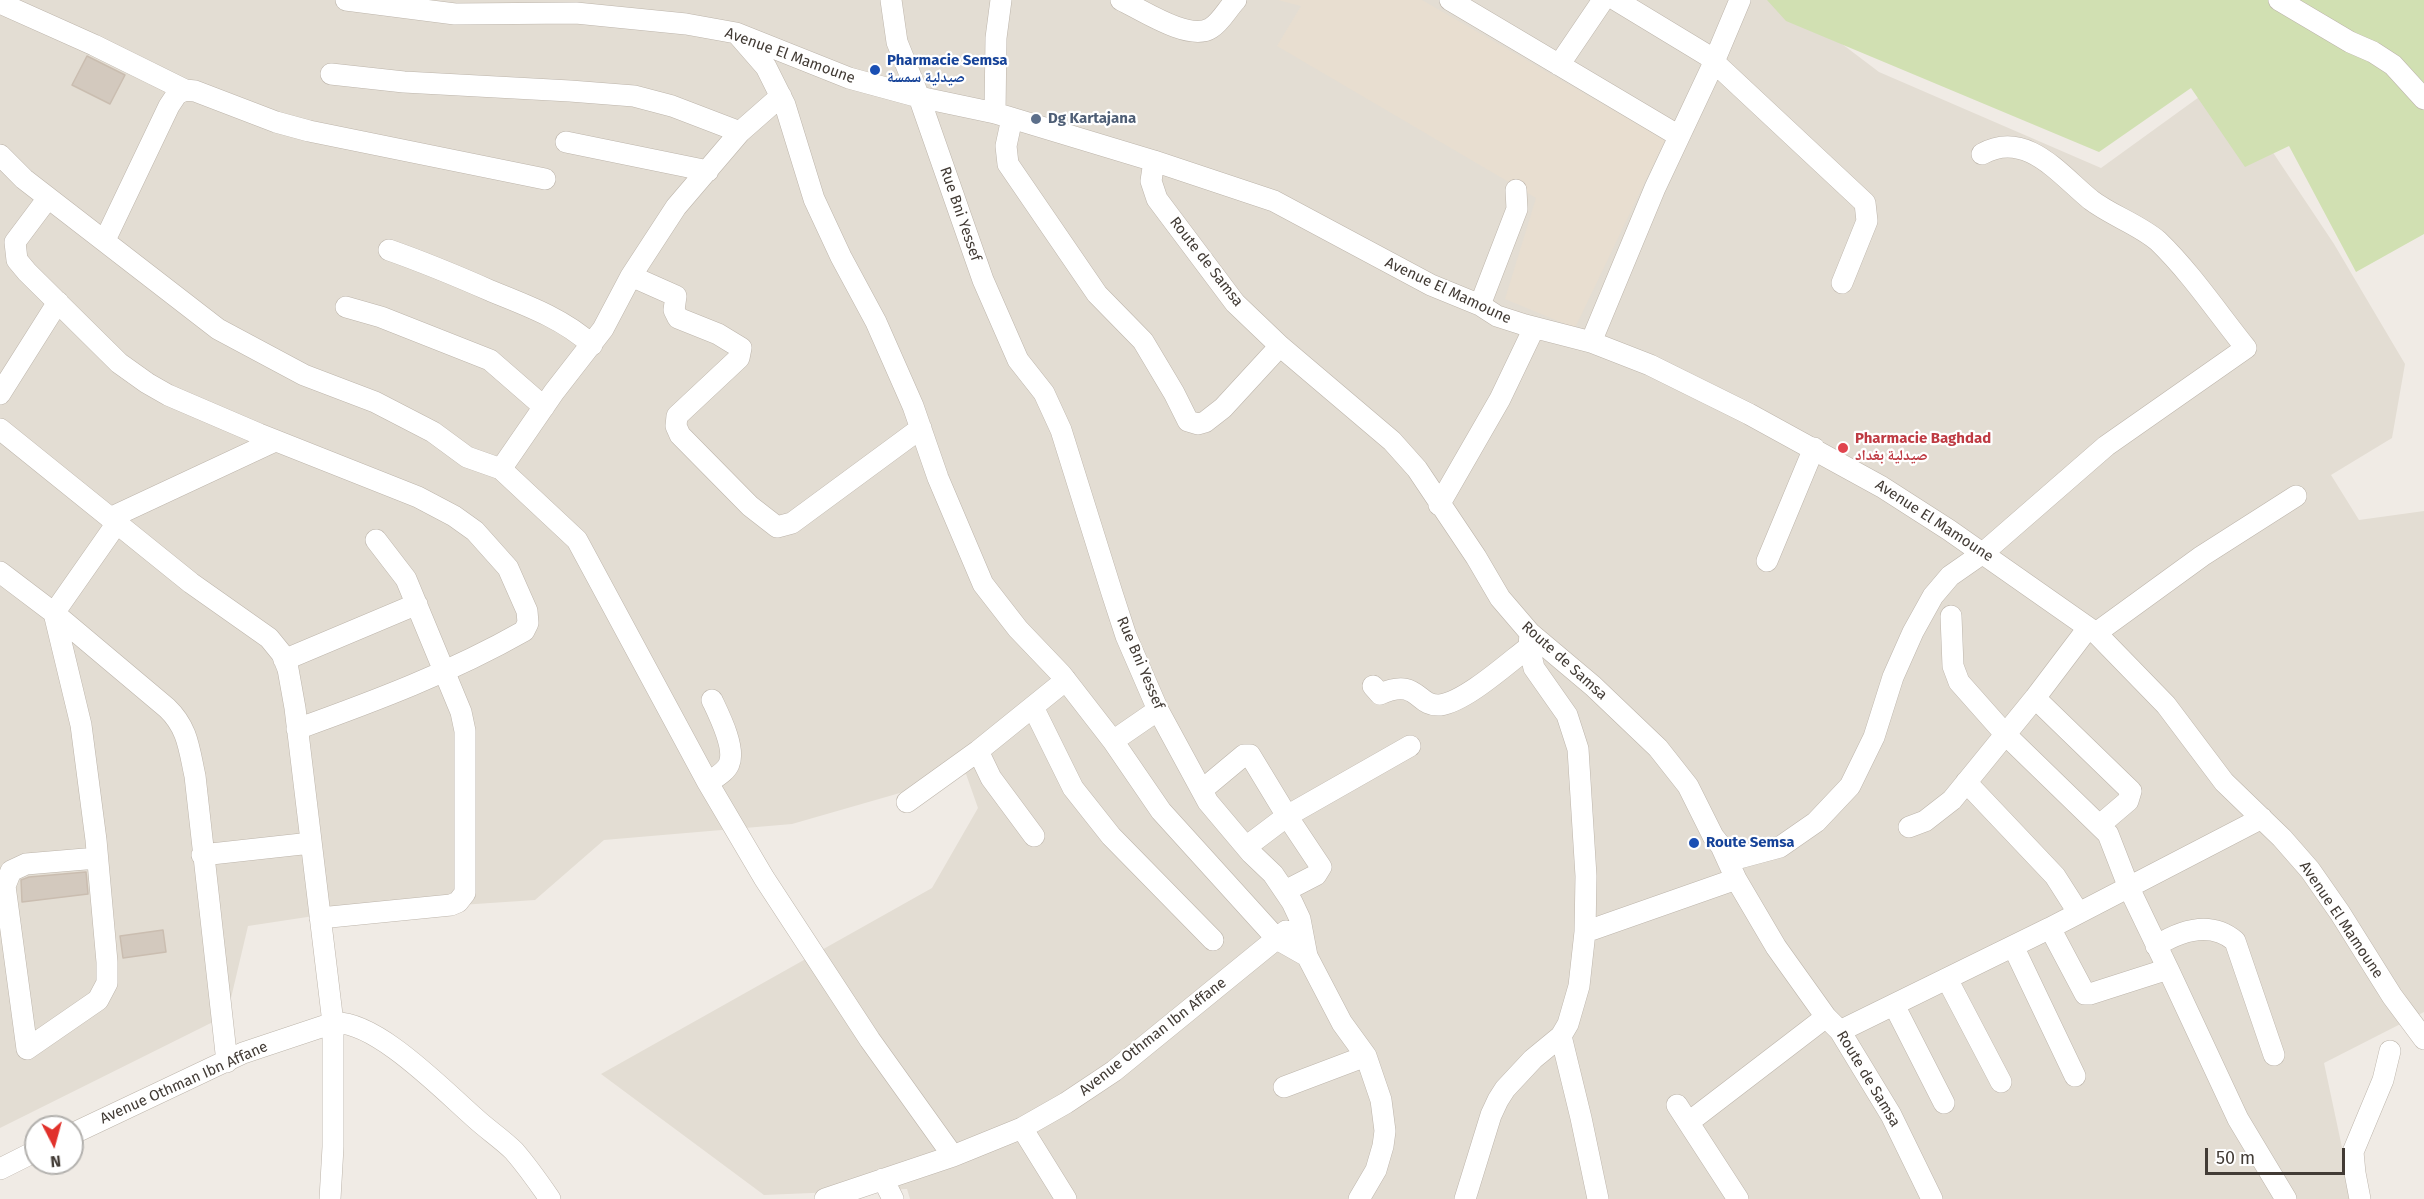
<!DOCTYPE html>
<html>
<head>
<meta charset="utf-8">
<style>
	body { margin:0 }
	#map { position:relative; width:2424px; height:1199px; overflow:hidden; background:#f0ebe5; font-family:"Fira Sans",sans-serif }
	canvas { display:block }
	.north { position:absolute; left:24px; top:1115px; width:60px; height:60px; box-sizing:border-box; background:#fff; border:2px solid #b3b1ae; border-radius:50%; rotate:174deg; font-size:16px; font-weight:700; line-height:24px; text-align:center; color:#423b35 }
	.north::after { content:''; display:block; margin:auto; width:21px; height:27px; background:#e1312b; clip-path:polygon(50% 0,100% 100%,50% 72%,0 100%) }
	.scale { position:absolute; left:2205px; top:1148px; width:140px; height:27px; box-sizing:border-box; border:3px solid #423b35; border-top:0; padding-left:8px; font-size:18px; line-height:21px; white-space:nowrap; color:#423b35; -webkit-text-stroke:4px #fff; paint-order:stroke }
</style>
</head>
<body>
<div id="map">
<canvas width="2424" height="1199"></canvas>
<div class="north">N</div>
<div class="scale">50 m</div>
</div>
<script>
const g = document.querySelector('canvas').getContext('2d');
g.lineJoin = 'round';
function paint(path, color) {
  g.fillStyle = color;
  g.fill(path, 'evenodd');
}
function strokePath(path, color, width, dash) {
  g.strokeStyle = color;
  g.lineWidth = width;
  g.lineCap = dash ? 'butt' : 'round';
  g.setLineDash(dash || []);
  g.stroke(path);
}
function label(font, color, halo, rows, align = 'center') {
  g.font = font + ' "Fira Sans","Noto Naskh Arabic",sans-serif';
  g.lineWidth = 4.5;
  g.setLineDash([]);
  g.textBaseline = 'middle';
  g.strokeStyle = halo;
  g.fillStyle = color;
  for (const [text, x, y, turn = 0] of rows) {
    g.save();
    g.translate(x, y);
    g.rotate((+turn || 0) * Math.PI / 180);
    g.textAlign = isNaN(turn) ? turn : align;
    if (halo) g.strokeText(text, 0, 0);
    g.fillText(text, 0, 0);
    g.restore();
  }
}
paint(new Path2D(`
	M0 0H1784L1879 72 2101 168 2224 79 2334 244 2405 364 2392 438 2331 475 2359 520 2424 511V1012L2324 1063 2353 1199H910L907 1189 764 1195 601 1074 932 888 978 808 966 774 792 824 604 840 535 900 327 914 248 926 227 1015 0 1128Z`), '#e3ddd3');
paint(new Path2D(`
	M1278 0H1422L1665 140 1575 328 1505 299 1536 198 1277 46 1301 6Z`), '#e8ded0');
paint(new Path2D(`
	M1767 0H2424V234L2356 272 2289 146 2245 167 2191 88 2099 152 1786 21Z`), '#d1e0b2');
const building = new Path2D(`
	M87 56 125 75 110 104 72 85Z
	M86 872 88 894 22 902 21 880 29 877Z
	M163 930 166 952 123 958 120 936Z`);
paint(building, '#d3c9be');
strokePath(building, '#cabdb0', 1.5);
const minor = new Path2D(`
	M346 0 455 14 576 13 686 24 736 33 849 78 919 97 995 113 1154 161 1274 201 1431 285 1480 305 1497 316 1525 325 1591 342 1650 365 1749 414 1882 487 1949 530 2096 633 2166 705 2224 782 2282 838 2310 870 2340 913 2392 996 2424 1039
	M891 0 897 42 919 97 983 280 1018 360 1044 393 1061 430 1112 593 1126 636 1158 710 1208 802 1251 853 1273 874 1292 902 1300 919 1307 956 1342 1023 1366 1056 1381 1100 1385 1131 1383 1146 1376 1170 1359 1199
	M1121 0C1142 10 1190 42 1211 28 1221 22 1228 8 1236 0
	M1450 0 1679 136
	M1616 0 1715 60
	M2279 0 2350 42 2373 52 2393 65 2424 99
	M0 3 94 45 185 90 195 91 276 122 309 131 545 179
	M739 36 766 67 785 105 814 199 841 257 876 322 913 406 938 478 983 584 1018 629 1061 674 1113 741 1161 811 1277 939 1307 956
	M1714 62 1865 203 1867 221 1842 283
	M1559 65 1603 0
	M331 74 404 82 570 91 634 96 672 106 740 132
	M995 113 996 38 1001 0
	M1012 118 1006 146 1008 164 1097 294 1143 341 1174 393 1188 421 1198 424 1205 422 1223 408 1280 346
	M566 142 708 171
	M0 155 24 179 218 329 304 375 375 402 433 432 467 457 501 469 577 540 708 783 764 878 870 1040 953 1156
	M1154 161 1151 181 1157 199 1235 303 1280 346 1392 441 1417 469 1476 557 1500 598 1530 633 1593 686 1658 748 1688 786 1713 836 1721 846 1736 879 1776 947 1826 1017 1840 1031 1891 1115 1932 1199
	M48 198 15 242 17 260 27 272 119 363 147 383 168 395 259 434 418 497 454 516 475 531 508 568 527 611 528 623 524 631C452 672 375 701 297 729
	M105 240 169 106 177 94 185 90
	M389 250C423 262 457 276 491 291 526 305 564 319 592 345
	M631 276 676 296 674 310 678 318 718 334 741 348 739 358 677 416 676 426 680 435 750 506 777 527 792 523 921 428
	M1480 305 1517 209 1516 190
	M346 307 381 317 490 360 544 407
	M1591 342 1655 188 1711 69 1740 0
	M0 394 58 302
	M0 429 191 583 269 638 282 654 288 669 295 708 333 1023V1147L330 1199
	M501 469 554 392 603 329 631 276 676 207 740 132 781 96
	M1439 505 1500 399 1534 328
	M110 518 275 441
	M1767 561 1814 448
	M0 572 54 613 167 708C188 728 189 749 195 776L227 1062
	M1951 616 1953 666 1959 682 2006 735 2108 834 2129 888 2168 969 2090 994H2085L2050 928
	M2096 633 2202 556 2296 496
	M284 660 417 604
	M1373 686 1380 694C1419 677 1416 707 1440 705 1465 702 1508 663 1529 647
	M2035 698 2131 791 2128 801 2101 824
	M1033 707 1073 788 1111 836 1213 940
	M1113 741 1158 710
	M978 751 991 778 1034 836
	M1966 782 2055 876 2078 912
	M708 783C714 778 726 772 729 764 736 748 719 715 712 700
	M1202 790 1244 755H1250L1287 816 1321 867 1316 875 1285 891
	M907 802 978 751 1066 680
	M1909 827 1925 821 1952 800 2035 698 2088 628
	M1246 847 1287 816 1410 746
	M202 855 311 843
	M97 858 26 864 11 871 5 886 27 1049 98 1000 107 983V962L96 840 81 725 54 613 117 523
	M1728 861 1780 847 1816 822 1850 786 1874 737 1893 677 1913 632 1933 596 1950 576 1983 553 2106 446 2246 348C2217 312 2191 273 2158 241 2138 224 2112 216 2091 200 2060 175 2026 129 1982 154
	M320 918 451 905 458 902 465 893V731L461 712 406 579 376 540
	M1585 932 1736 879
	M2013 946 2075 1076
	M2156 946C2180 931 2210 920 2235 941L2274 1055
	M2168 969 2238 1119 2286 1199
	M1947 979 2001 1082
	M1894 1005 1944 1103
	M1840 1031 2050 928 2262 818
	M1561 1036 1581 1118 1598 1199
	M1284 1087 1366 1056
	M1677 1105 1738 1199
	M1689 1122 1826 1017
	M1022 1128 1066 1199
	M72 1134 243 1053 333 1023C375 1019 444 1091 475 1118 488 1130 502 1139 514 1151 527 1166 539 1183 550 1199
	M0 1169 36 1151
	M883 1179 893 1199
	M825 1199 953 1156 1022 1128 1066 1103 1114 1071 1286 931
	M1465 1199 1491 1115 1498 1100 1505 1089 1533 1059 1561 1036 1568 1024 1579 986 1585 932 1586 876 1578 749 1567 715 1534 668 1529 647 1530 633
	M2360 1199 2355 1173 2353 1152 2383 1080 2390 1051`);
strokePath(minor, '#bdb5ab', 22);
strokePath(minor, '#fff', 21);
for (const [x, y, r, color] of [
	[875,70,6,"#1a4fb4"],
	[1036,119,6,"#5c6f8a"],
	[1843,448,6,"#e0444e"],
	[1694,843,6,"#1a4fb4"]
]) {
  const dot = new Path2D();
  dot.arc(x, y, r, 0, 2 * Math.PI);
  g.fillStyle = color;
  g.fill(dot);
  strokePath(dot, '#fff', 2);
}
label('15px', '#423b35', '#fff', [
	["Avenue El Mamoune",790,56,20],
	["Rue Bni Yessef",960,214,71],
	["Route de Samsa",1206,262,52],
	["Avenue El Mamoune",1448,291,25],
	["Avenue El Mamoune",1934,521,33],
	["Route de Samsa",1564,661,42],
	["Rue Bni Yessef",1140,663,67],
	["Avenue El Mamoune",2341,920,56],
	["Avenue Othman Ibn Affane",1153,1037,-38],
	["Route de Samsa",1868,1079,59],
	["Avenue Othman Ibn Affane",184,1083,-24]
]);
label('bold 15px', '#164399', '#fff', [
	["Pharmacie Semsa",887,61],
	["صيدلية سمسة",887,78],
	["Route Semsa",1706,843]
], 'left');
label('bold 15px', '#4e5e75', '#fff', [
	["Dg Kartajana",1048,119]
], 'left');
label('bold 15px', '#be3a42', '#fff', [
	["Pharmacie Baghdad",1855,439],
	["صيدلية بغداد",1855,456]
], 'left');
</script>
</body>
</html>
